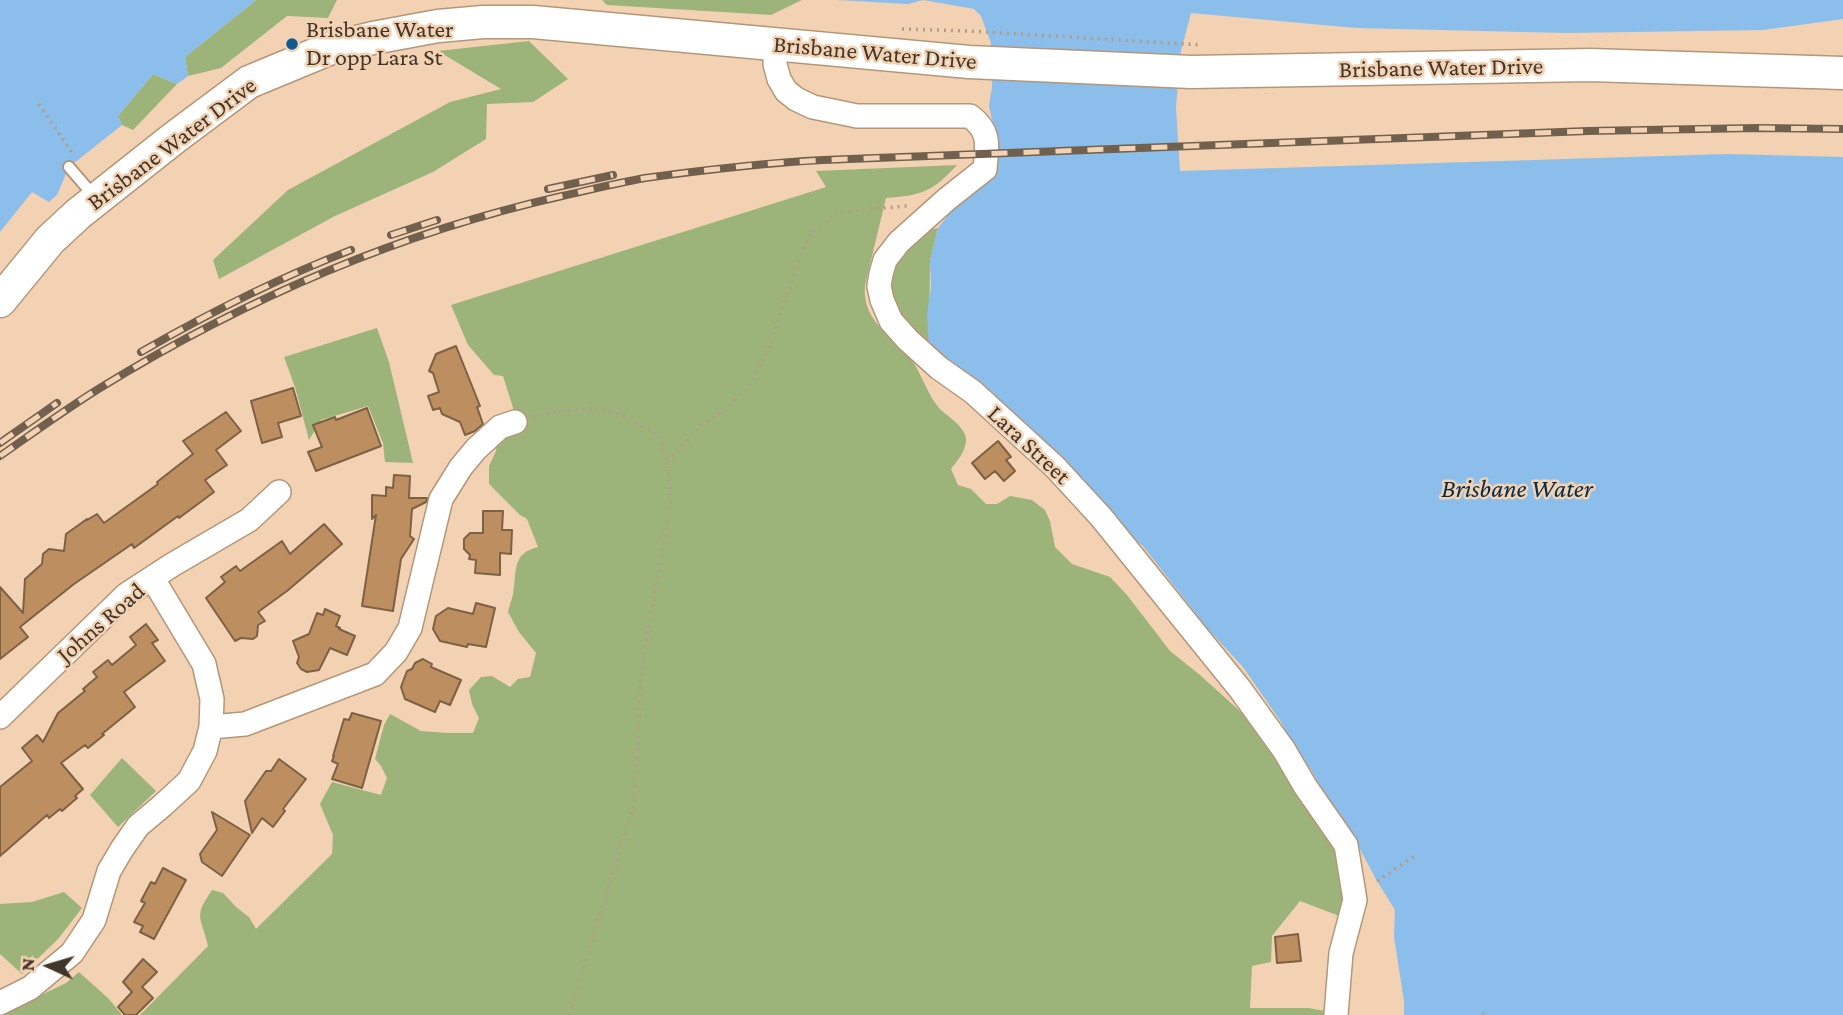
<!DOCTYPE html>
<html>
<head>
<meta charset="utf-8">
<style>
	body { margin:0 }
	#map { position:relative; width:1843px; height:1015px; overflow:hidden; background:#f2d2b3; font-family:"Crimson Pro",serif }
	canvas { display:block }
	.north { position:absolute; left:14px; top:931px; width:70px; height:70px; -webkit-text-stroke:5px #f2d2b3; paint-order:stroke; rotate:274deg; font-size:19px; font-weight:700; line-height:28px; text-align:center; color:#423529 }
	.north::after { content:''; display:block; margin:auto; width:24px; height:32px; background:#423529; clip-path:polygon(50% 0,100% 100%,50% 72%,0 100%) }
</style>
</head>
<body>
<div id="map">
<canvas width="1843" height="1015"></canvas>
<div class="north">N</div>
</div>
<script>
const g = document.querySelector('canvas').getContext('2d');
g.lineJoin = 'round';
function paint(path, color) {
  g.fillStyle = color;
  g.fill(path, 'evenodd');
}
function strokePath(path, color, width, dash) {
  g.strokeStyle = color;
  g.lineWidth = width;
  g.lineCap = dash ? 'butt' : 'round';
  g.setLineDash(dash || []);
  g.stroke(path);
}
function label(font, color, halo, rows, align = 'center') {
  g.font = font + ' "Crimson Pro",serif';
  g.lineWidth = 5;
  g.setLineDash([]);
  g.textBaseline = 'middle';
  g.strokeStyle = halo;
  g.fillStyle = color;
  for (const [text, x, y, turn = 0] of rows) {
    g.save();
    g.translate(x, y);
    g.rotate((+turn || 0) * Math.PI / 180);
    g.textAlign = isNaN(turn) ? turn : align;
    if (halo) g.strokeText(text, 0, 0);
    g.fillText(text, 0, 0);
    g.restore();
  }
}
paint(new Path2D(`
	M256 0H337L328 18 287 16 221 68 188 76 185 57Z
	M602 0H802L771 15 607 5Z
	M529 41 568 79 533 102 487 104 486 139 433 172 335 216 219 279 213 260 288 190 450 102 501 89 438 51Z
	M153 74 177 84 133 130 122 125 118 116Z
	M957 165C932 192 923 195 886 198L865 285C861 324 897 337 915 365 923 379 929 396 939 408 948 417 966 427 966 440 966 451 957 461 951 469L958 485 971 489 986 504H997L1010 496 1032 500 1045 510 1050 521 1055 547 1072 564 1110 577 1127 595 1170 651 1200 675 1242 713 1338 847 1348 897 1342 917 1300 901 1272 936 1271 962 1252 966 1250 1008H1308L1332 1012 1331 1015H140L208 946C201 915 193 918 212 890L223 893 236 907 249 917 256 929 332 854 333 835 320 804 332 782 381 795 387 778 381 766 375 759 384 725 390 714 421 731 448 733H473L479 718 472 704 469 690 481 677 492 676 510 687 518 679 530 677 536 653 519 632 508 612C509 606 512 600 513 594 517 573 511 553 538 547L527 519 520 515 489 484V466L496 451 497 439 515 414 503 376 494 375 468 345 451 305 826 187 816 171Z
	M938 228 930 261 929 348 911 333 886 290 890 267 924 231Z
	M377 328 389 362 413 463 385 462 383 443 368 406 321 420 309 440 295 387 284 357Z
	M122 758 156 791 118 827 90 795Z
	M64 892 82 908 58 939 22 974 0 954V904L32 902Z
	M79 972 109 999 122 1015H0L66 983Z`), '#9cb47a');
paint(new Path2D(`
	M0 0H256L185 57 188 76 177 84 153 74 118 116 122 125 69 167 57 195 49 202 32 192 0 232Z
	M836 0H1843V19L1763 30 1567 33 1356 28 1191 13 1180 55 1176 108 1180 171 1727 154 1843 157V1015H1404V1001L1394 937 1395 910 1377 881 1349 829 1342 824 1311 770 1287 734 1281 722 1243 667 1207 628 1143 546 1124 532 929 348 927 315 931 287 930 261 938 228 959 201 995 133 989 106 992 87 991 43 981 16 974 9 923 0 908 4Z`), '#8bbeeb');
const building = new Path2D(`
	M456 346 480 406 477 407 483 424 475 431 465 435 460 422 442 414 440 408 433 410 428 396 439 392 433 373 429 371 436 354Z
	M293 388 301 416 278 423 282 437 262 443 251 401Z
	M367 408 381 446 316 471 308 452 322 447 313 425 335 417 336 420Z
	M226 412 241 431 216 450 227 465 205 480 214 492 179 518 178 516 134 548 132 544 74 584 20 627 28 637 0 659V587L23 613 25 579 42 564 43 554 49 549 64 551 66 534 87 519V520L97 514 104 523 158 484 157 482 193 454 183 441Z
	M998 441 1011 457 1006 460 1015 471 1004 481 995 471 985 479 972 463Z
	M394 475 410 476 409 498H427L426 502 412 509 410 536 414 539 401 559 393 611 362 606 376 515 372 519V495L386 496V487L393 488Z
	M483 511H503L502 530H512L511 554 500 553V575L475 573 476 560 469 559 470 555 464 549V539L470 533H483Z
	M324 524 342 544 287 591 258 612 265 621 258 625 257 636 253 639 241 638 235 641 206 598 225 582 221 577 236 566 240 571 282 541 290 554Z
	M476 603 495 608 486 647 468 644 467 647 440 641 433 629 436 616 448 608 473 614Z
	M325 609 340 616 336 626 340 628 339 629 355 636 347 655 330 648 319 670 307 672 301 669 297 663 299 657 293 641 309 634 317 613 323 615Z
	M146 624 158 640 152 643 165 661 124 692 135 707 102 734 104 735 88 748 85 745 61 763 83 789 75 796 77 798 62 811 60 809 49 818 47 815 0 856V787L32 761 22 748 37 735 43 742 58 713 85 691 83 689 97 677 93 672 108 660 112 665 136 645 130 637Z
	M423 659 432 664 431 667 461 680 450 705 440 701 435 712 405 699 401 687 407 671 412 669 415 663Z
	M352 713 381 721 362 788 332 779 338 764 332 761 334 756H333L344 719 349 720Z
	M279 759 306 779 283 809 285 811 273 827 262 818 252 833 245 801 266 771H271Z
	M212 812 250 835 222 876 202 862 200 854 217 830Z
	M163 868 186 880 154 939 140 932 143 926 134 922 145 903 141 901 151 882 155 884Z
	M1298 934 1301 961 1277 963 1275 937Z
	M143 959 157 972 142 987 153 998 136 1015H125L118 1007 132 992 123 982Z`);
paint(building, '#bd8f60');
strokePath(building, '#7d6145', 2);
const lane = new Path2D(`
	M69 167 94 196`);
const street = new Path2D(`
	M776 43 775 64 779 79 786 91 796 99 813 107 857 116H970C991 132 987 145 985 169L947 199 899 242 885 260 881 274 879 286 882 300 891 321 908 340 939 368 973 392 1055 467 1101 517 1240 689 1284 750 1305 786 1346 845 1355 900 1341 953 1336 1015
	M0 717 126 595 172 565 249 520 279 492
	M211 727 245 724 375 674 396 652 410 628 441 499 461 467 476 449 500 427 515 422
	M0 1003 30 988 72 953 94 920 109 871 122 849 138 826 163 805 189 781 205 751 211 727 212 699 204 664 153 579`);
const secondary = new Path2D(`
	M0 301 50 240 78 214 174 138 249 82 331 48 373 38 438 26 483 22H533L969 62 1191 72 1590 65 1843 73`);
strokePath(lane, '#b49679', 14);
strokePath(street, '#b49679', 26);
strokePath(secondary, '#b49679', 35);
strokePath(new Path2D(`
	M902 29 969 31 1202 45
	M39 104 72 153
	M534 417C553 411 586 407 605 410 621 413 647 428 660 437L667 461
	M1377 881 1416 855
	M569 1015 634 806 642 665 671 501 667 461 703 424 725 410 750 385 767 352 803 249 812 233 837 212 907 206
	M1483 1015 1484 1014`), '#b59c84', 3.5, [2, 5]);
strokePath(lane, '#fff', 10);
strokePath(street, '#fff', 23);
strokePath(secondary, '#fff', 32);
const rail = new Path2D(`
	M548 189 613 175
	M391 235 437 220
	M141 352C209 313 278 278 351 250
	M0 443 57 403
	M0 456C33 433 66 409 100 388 243 300 398 233 562 196 589 190 617 183 645 178 704 170 764 163 823 160L1588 131 1757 128 1843 129`);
strokePath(rail, '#72604e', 8);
strokePath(rail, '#f2d2b3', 5, [16]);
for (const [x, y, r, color] of [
	[292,44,7,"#12598d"]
]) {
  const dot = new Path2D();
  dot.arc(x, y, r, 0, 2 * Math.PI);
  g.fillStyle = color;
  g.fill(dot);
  strokePath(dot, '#f2d2b3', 2.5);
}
label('24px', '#423529', '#f2d2b3', [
	["Brisbane Water",306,30],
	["Dr opp Lara St",306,58]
], 'left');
label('24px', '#423529', '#f2d2b3', [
	["Brisbane Water Drive",875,53,5],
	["Brisbane Water Drive",1441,68,-1],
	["Brisbane Water Drive",172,144,-37],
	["Lara Street",1029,445,43],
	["Johns Road",101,623,-41]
]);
label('italic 26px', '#042b49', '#f2d2b3', [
	["Brisbane Water",1517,489]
]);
</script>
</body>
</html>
